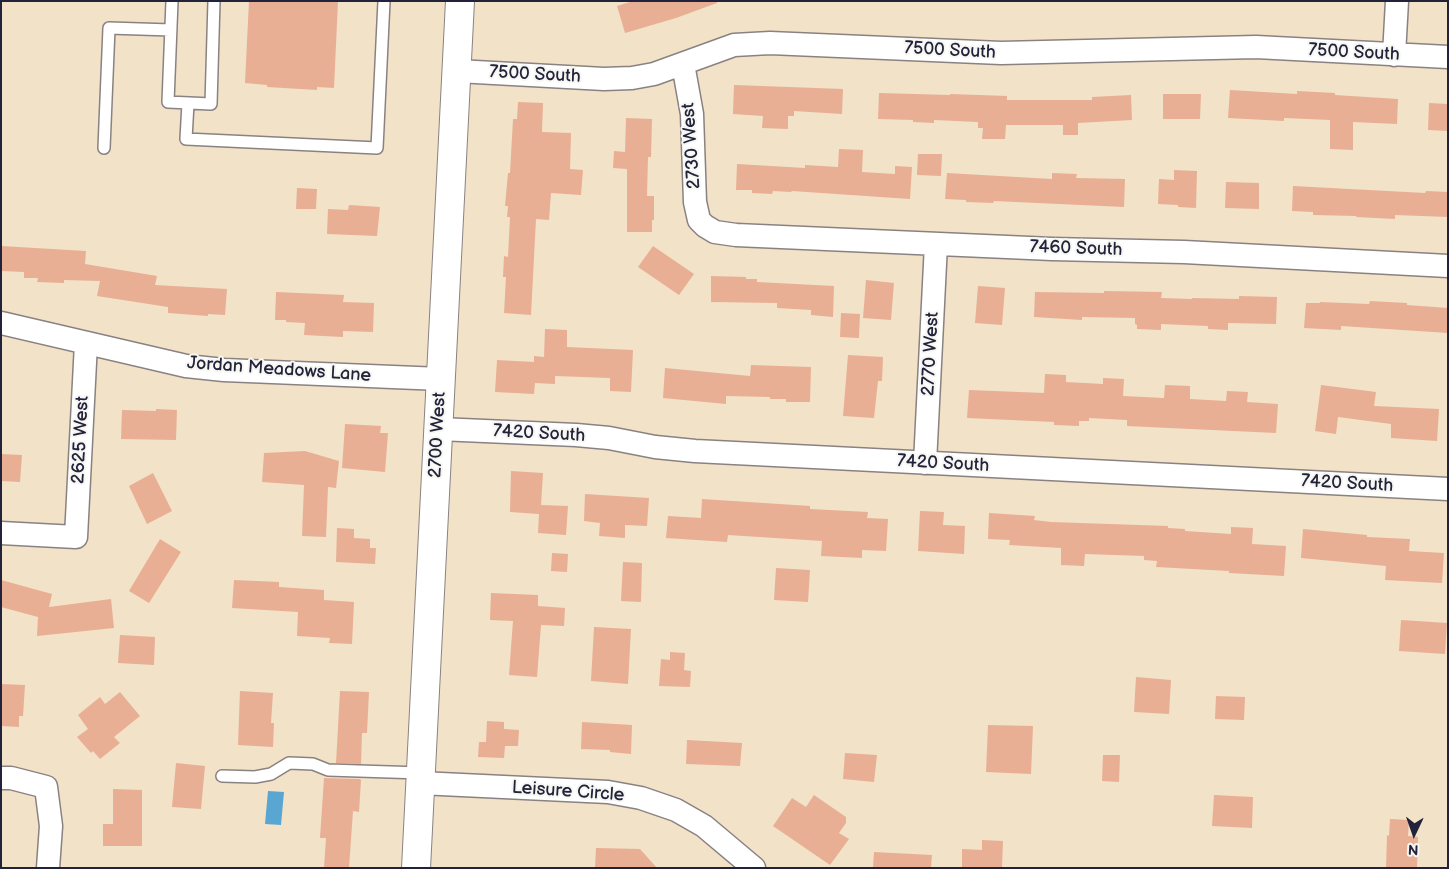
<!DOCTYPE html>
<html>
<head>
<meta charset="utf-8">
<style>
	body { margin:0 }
	#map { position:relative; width:1449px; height:869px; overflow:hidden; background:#f2e2c8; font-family:"Balsamiq Sans",sans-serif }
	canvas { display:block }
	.frame { position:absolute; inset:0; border:2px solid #22223b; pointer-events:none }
	.north { position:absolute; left:1389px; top:809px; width:50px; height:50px; -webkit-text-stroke:4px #f6f6f2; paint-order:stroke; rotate:183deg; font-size:14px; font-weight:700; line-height:20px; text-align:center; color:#22223b }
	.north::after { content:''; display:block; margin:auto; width:18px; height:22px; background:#22223b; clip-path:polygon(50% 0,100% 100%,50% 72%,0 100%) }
</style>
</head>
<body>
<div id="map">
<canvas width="1449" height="869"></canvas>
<div class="frame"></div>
<div class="north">N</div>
</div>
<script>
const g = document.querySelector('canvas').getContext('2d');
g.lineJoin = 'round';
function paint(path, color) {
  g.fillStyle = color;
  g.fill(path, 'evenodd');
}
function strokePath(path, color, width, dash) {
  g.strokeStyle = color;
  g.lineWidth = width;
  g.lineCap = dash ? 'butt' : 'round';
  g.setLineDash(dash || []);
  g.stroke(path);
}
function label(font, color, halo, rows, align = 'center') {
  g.font = font + ' "Balsamiq Sans",sans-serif';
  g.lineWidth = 4;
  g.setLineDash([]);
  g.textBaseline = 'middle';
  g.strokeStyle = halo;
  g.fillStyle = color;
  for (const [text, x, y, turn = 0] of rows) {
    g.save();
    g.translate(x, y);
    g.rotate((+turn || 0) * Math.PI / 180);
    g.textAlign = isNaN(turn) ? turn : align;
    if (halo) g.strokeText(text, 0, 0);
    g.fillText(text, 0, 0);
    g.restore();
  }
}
paint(new Path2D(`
	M268 791 284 792 281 825 265 824Z`), '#5aa6d2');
paint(new Path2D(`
	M249 1H338L334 88 317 87V90L267 87V85L245 83Z
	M633 1H717V3L676 18 625 33 617 6Z
	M734 85 843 89 842 114 794 111V116H788V129L762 128 763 116 733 114Z
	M1230 90 1297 94V91L1335 93V95L1398 99 1397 124 1353 122V150L1330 149V120L1284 118V121L1228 118Z
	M879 93 950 95V94L1007 96V100H1092V97L1131 95 1132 120 1078 123V135H1063V125H1006L1005 139H982L983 128H978V122L934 120V123L913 122V120L878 119Z
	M1163 94H1201L1200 119H1163Z
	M518 102 543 103 542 132 571 133 570 169 583 170 581 195 551 193 549 220 536 219 531 315 504 313 506 277H503L504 256 508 257 510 217H507L508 206H505L508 173H510L513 119H517Z
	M1429 103 1448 104V131L1428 130Z
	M626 118 652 119 651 157H648L647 196H654V220H652V232H627V169L613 168 614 151 625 152Z
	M839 149 863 150 862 172 895 174V166L912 167 910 199 792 191 791 192 773 191 772 194 752 193V190H736L737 164 805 168V165L838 167Z
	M918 154H942L941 176 917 175Z
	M1174 170 1197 171 1196 208 1178 207V205L1158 204 1159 179 1174 180Z
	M947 173 1052 179V173L1077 174 1076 178 1125 179 1124 207 994 201 993 203 966 202V200L945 199Z
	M1226 182 1259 183V209L1225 208Z
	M1293 186 1425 193 1426 191 1448 192V217L1395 215V219L1356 217 1357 216 1313 215V212L1292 211Z
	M297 188 317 189 316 209H296Z
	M349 205 380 207 377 236 327 234 328 209 348 210Z
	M1 246 86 251 85 264 157 276 155 285 227 289 225 315 208 314V316L168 313V307L97 296 100 281 64 280V283L37 282 38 278H24V272L1 271Z
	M653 246 694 274 679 295 638 267Z
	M711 276 746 277V279H757V282L834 286 833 317 811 315V310L777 308V303L711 302Z
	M866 280 894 283 891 320 863 318Z
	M978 286 1005 288 1002 325 975 323Z
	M1104 291 1162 292 1161 298 1192 299V298L1239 299V296L1277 297 1276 324 1228 323V330L1208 329V326L1161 324V330L1137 329V325L1135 324V318L1082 317V320L1034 317 1035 292 1104 293Z
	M276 292 344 295 343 302 374 303 373 332 343 331V337L304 335 305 323 286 322V320H275Z
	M1370 301 1407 303V305L1448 308V333L1341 326V330L1304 328 1306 303H1320V302L1369 304Z
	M841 313 860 314 859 338 840 337Z
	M545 329 567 330V347L633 350 631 392 610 391V378L555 376V384L535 383 534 394 495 392 497 360 534 362V356L544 357Z
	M848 355 883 357 882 381H878L874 418 843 416Z
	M751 365 811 367 810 402H786V399H770V397L726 396V404L663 398 665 368 750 376Z
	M1045 374 1066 375V382L1103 384V378L1124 379 1123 396 1164 398 1165 385 1190 386V399L1226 401 1227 391 1248 392 1247 402 1278 404 1276 433 1127 426V420L1089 418V421H1079V426L1054 425V422L967 418 969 390 1044 393Z
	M1321 385 1376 392 1374 406 1439 409 1437 441 1391 438V424L1338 417 1336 434 1315 431Z
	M156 409 177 410 176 440 121 439 122 410 156 411Z
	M345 424 381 426 380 433H388L385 472 342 468Z
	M305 451 339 461 336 488 328 487 326 537 302 536 304 485 262 482 264 453Z
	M1 454 22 455 20 482 1 481Z
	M511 471 543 473 541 505 568 506 566 535 538 533 539 514 510 512Z
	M153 473 172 511 147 524 129 486Z
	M585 494 649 498 647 526 625 525V538L599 536 600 523 584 521Z
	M702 499 810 506V509L868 512 867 518 888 519 886 551 862 550V558L821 556 822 541 728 535 727 542 666 538 668 516 701 518Z
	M920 511 944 512 943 525 965 526 964 554 918 551Z
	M989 513 1035 516 1034 520 1051 522 1168 526V528L1185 529V531L1231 534V527L1253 528 1252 544 1286 546 1284 576 1229 573V571L1156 567 1157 561 1144 560V556L1085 554 1084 566 1061 565V548L1009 545 1010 540 988 539Z
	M337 528 354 529V538L370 539V548H376L375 564 336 562Z
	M1303 529 1367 535V537L1410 539 1409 551 1444 553 1442 583 1385 580 1386 566 1301 558Z
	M160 539 181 552 149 603 129 591Z
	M552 553 568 554 567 572 551 571Z
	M623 562 642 563 641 602 621 601Z
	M776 568 810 570 808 602 774 600Z
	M1 580 52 594 49 607 111 599 114 628 37 636 38 617 1 607Z
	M234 580 279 582V587L324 590V600L354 602 352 644 329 643 330 638 297 636 298 612 232 608Z
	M491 593 538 595V606L565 608 564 626 541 625 537 677 509 675 513 621 490 620Z
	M1401 620 1447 623 1445 654 1399 651Z
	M594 627 631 629 628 684 591 681Z
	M120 635 155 637 154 665 118 663Z
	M670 652 685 653 684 670 691 671 690 687 659 686 661 659 670 660Z
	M1136 677 1171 680 1169 714 1134 712Z
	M1 684 25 685 23 716H19V727L1 726Z
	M240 691 273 693 271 723H274L273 747 238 745Z
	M340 691 369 692 367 733H362L361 764 336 763Z
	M120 692 140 716 114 737 120 743 100 759 93 751 91 753 77 737 88 729 78 715 100 697 105 704Z
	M1216 696 1245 697 1244 720 1215 719Z
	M487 721 504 722V729L519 730 518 746H505L504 758 478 757 479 742H486Z
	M582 722 632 725 631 754 610 752V750L581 749Z
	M988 725 1033 726 1031 774 986 772Z
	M687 740 742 743 740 766 686 764Z
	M845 753 877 755 874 782 843 779Z
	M1103 755H1120L1119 782 1102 781Z
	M176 763 205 766 201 809 172 807Z
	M324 778 360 779 361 780 359 812 353 811 349 868H324L326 838H320Z
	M113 789 142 790V846H103V824H113Z
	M814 795 846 817V823L839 833 849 839 830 865 773 826 792 798 806 807Z
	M1214 795 1253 797 1252 828 1212 826Z
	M1390 819 1409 820 1408 836 1418 837 1417 868H1386L1387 835 1389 836Z
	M982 840 1003 841 1002 868H962V849L982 850Z
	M596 848 640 849 657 868H595Z
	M874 852 932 855 931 868H873Z`), '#e8af94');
const lane = new Path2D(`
	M172 1 168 102 211 104 214 1
	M188 103 186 139 377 148 384 1
	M104 148 109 28 171 30
	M222 776 255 777 271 774 289 763 313 764 328 770 421 773`);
const street = new Path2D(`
	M1394 55 1397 1
	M683 64 692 114 695 202 699 220 705 226 715 232 736 235 1052 249 1184 252 1448 266
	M457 71 604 79 632 78 654 74 734 45 770 43 1001 53 1256 47 1448 57
	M1 323 186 366 224 370 441 379
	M439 429 576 435 609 438 655 447 695 451 1448 489
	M925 463 936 244
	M1 533 76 537 86 343
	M1 778H11L46 787 51 826 48 868
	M420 783 608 792 641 798 676 810 704 826 754 868`);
const secondary = new Path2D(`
	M416 868 460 1`);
strokePath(lane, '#8a8282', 14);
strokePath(street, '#8a8282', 25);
strokePath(secondary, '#8a8282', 30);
strokePath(lane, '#fff', 11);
strokePath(street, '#fff', 22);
strokePath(secondary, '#fff', 28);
label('18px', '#22223b', '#f6f6f2', [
	["7500 South",950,51,3],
	["7500 South",1354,53,3],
	["7500 South",535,75,3],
	["2730 West",692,146,-94],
	["7460 South",1076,249,2],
	["2770 West",931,354,-87],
	["Jordan Meadows Lane",279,370,4],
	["7420 South",539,434,3],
	["2700 West",438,435,-87],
	["2625 West",81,440,-87],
	["7420 South",943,464,3],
	["7420 South",1347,484,3],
	["Leisure Circle",568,792,4]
]);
</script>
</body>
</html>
